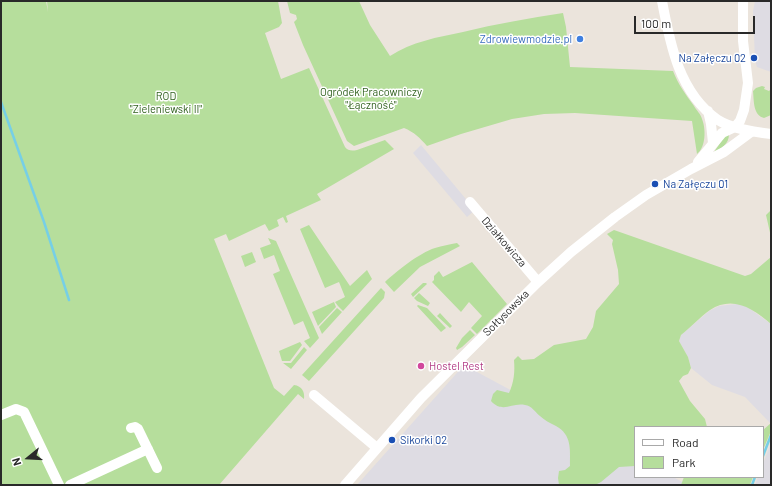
<!DOCTYPE html>
<html>
<head>
<meta charset="utf-8">
<style>
	body { margin:0 }
	#map { position:relative; width:772px; height:486px; overflow:hidden; background:#ebe4dc; font-family:Barlow,sans-serif }
	canvas { display:block }
	.frame { position:absolute; inset:0; border:2px solid #292929; pointer-events:none }
	.legend { position:absolute; left:634px; top:426px; width:130px; height:52px; box-sizing:border-box; background:#fff; border:1px solid #a9a9a9; margin:0; padding:5px 7px; list-style:none; font-size:12px; color:#292929 }
	.legend li { display:flex; align-items:center; gap:8px; height:20px }
	.legend b { width:20px; border:1px solid #a9a9a9 }
	.north { position:absolute; left:8px; top:438px; width:40px; height:40px; -webkit-text-stroke:3px #fff; paint-order:stroke; rotate:252deg; font-size:11px; font-weight:700; line-height:16px; text-align:center; color:#292929 }
	.north::after { content:''; display:block; margin:auto; width:14px; height:18px; background:#292929; clip-path:polygon(50% 0,100% 100%,50% 72%,0 100%) }
	.scale { position:absolute; left:634px; top:16px; width:121px; height:18px; box-sizing:border-box; border:2px solid #292929; border-top:0; padding-left:5px; font-size:12px; line-height:14px; white-space:nowrap; color:#292929; -webkit-text-stroke:3px #fff; paint-order:stroke }
</style>
</head>
<body>
<div id="map">
<canvas width="772" height="486"></canvas>
<div class="frame"></div>
<ul class="legend">
<li><b style="height:5px;background:#fff"></b>Road</li>
<li><b style="height:11px;background:#b6de9c"></b>Park</li>
</ul>
<div class="north">N</div>
<div class="scale">100 m</div>
</div>
<script>
const g = document.querySelector('canvas').getContext('2d');
g.lineJoin = 'round';
function paint(path, color) {
  g.fillStyle = color;
  g.fill(path, 'evenodd');
}
function strokePath(path, color, width, dash) {
  g.strokeStyle = color;
  g.lineWidth = width;
  g.lineCap = dash ? 'butt' : 'round';
  g.setLineDash(dash || []);
  g.stroke(path);
}
function label(font, color, halo, rows, align = 'center') {
  g.font = font + ' Barlow,sans-serif';
  g.lineWidth = 3;
  g.setLineDash([]);
  g.textBaseline = 'middle';
  g.strokeStyle = halo;
  g.fillStyle = color;
  for (const [text, x, y, turn = 0] of rows) {
    g.save();
    g.translate(x, y);
    g.rotate((+turn || 0) * Math.PI / 180);
    g.textAlign = isNaN(turn) ? turn : align;
    if (halo) g.strokeText(text, 0, 0);
    g.fillText(text, 0, 0);
    g.restore();
  }
}
paint(new Path2D(`
	M755 1H771V72L757 67 755 60 753 11Z
	M421 145 475 210 467 217 413 153Z
	M737 304 746 306 771 324V424L745 397 712 385 691 368 688 357 679 341 681 335 709 311 719 306Z
	M464 365 635 457V477H673L688 485H357Z
	M771 443V485H755L758 477H763V464Z`), '#dedce3');
paint(new Path2D(`
	M1 1H46L48 12 47 1H278L282 23 279 27 265 33 281 79 309 68 345 147C348 151 352 151 357 150L385 140 394 149 317 194 321 200 286 216 288 222 286 223 283 217 277 220 279 226 269 231 265 224 229 241 226 234 214 239 274 388 284 396 294 385C302 386 305 392 304 399L298 394 219 485H1Z
	M287 1H359L370 25 390 56C411 42 438 37 463 32 496 24 529 18 563 13L566 27 570 67 673 71C678 84 686 95 694 106 696 110 701 114 702 119 706 129 706 147 697 154L692 121 575 113 544 114 512 119 461 134 427 146C420 138 414 132 404 128L354 146 347 141 303 45 294 22 297 19 296 15 290 13Z
	M762 86 765 87 764 89 769 91 771 89V115L764 118C753 115 754 101 753 91L756 88Z
	M729 134C729 144 722 148 714 152L724 137Z
	M771 210V237L766 215Z
	M309 225 350 286 367 270 372 279 343 311 338 306 335 302 345 297 339 282 325 288 300 229Z
	M614 230 745 276 751 274 771 257V324C753 308 732 295 710 310 700 317 691 327 681 335L679 341 688 357 691 368 688 374 683 376 679 381 690 401 705 419 707 427H635V466L619 467 601 482 595 485H559L558 478 559 471 565 470 570 466C570 449 572 435 556 426 550 423 544 420 540 416 535 412 532 406 525 405 512 402 503 414 491 401L493 394 497 390 509 393C514 382 515 372 514 360L518 356 522 360 534 359 554 345 586 339 593 327 596 311 619 284 618 270 612 244 613 240 607 234Z
	M268 238 276 241 319 338 310 348 304 341 310 338 303 321 294 325 273 274 280 271 274 255 264 259 260 248 271 244Z
	M457 243 460 246 420 267 394 292 385 282C397 271 419 253 435 248 442 246 450 244 457 243Z
	M252 252 256 262 245 267 241 256Z
	M472 262 507 304 477 334 471 328 482 316 469 302 461 312 432 282 434 280V276L439 271 443 277Z
	M423 283H426L427 284 413 297 411 294Z
	M381 288 385 292 384 298 309 381 302 375Z
	M419 293 430 303 428 306 417 301 414 298Z
	M334 302 336 307 318 326 312 312Z
	M418 305 427 308 446 328 441 332 417 306Z
	M337 308 342 312 322 334 319 327Z
	M440 313 452 326 450 328 437 316Z
	M470 330 475 335 462 347 457 350 456 348 462 338Z
	M300 342 302 345 290 361H282L279 351Z
	M304 347 307 350 291 369 283 363H291Z
	M771 423V431L763 450V430Z
	M684 477H753L750 485H681Z`), '#b6de9c');
strokePath(new Path2D(`
	M1 102 44 222 69 300
	M763 456 771 435
	M752 485 755 477`), '#76cfe6', 2.5);
strokePath(new Path2D(`
	M662 1C670 44 679 93 718 120 732 129 754 132 771 134
	M708 111 711 124 713 143
	M698 162 722 133 735 127 740 121 744 110 748 83 743 41V1
	M470 202 538 282
	M314 395 377 448
	M1 415 16 409 24 412 59 485
	M131 428 135 427 138 429 157 468
	M70 485 148 449
	M345 485 421 398 538 282 571 252 615 217 646 195 691 169 724 152 751 132`), '#fff', 10);
for (const [x, y, r, color] of [
	[580,39,4,"#3f7fe0"],
	[754,58,4,"#1a4fb4"],
	[655,184,4,"#1a4fb4"],
	[421,366,4,"#d1479c"],
	[392,440,4,"#1a4fb4"]
]) {
  const dot = new Path2D();
  dot.arc(x, y, r, 0, 2 * Math.PI);
  g.fillStyle = color;
  g.fill(dot);
  strokePath(dot, '#fff', 1.5);
}
label('11px', '#366cbe', '#fff', [
	["Zdrowiewmodzie.pl",572,39]
], 'right');
label('11px', '#164399', '#fff', [
	["Na Załęczu 02",746,58,"right"],
	["Na Załęczu 01",663,184],
	["Sikorki 02",400,440]
], 'left');
label('11px', '#30611e', '#fff', [
	["Ogródek Pracowniczy",371,92],
	["\"Łączność\"",371,105],
	["ROD",166,96],
	["\"Zieleniewski II\"",166,109]
]);
label('11px', '#292929', '#fff', [
	["Działkowicza",504,242,49],
	["Sołtysowska",506,313,-45]
]);
label('11px', '#b23c85', '#fff', [
	["Hostel Rest",429,366]
], 'left');
</script>
</body>
</html>
